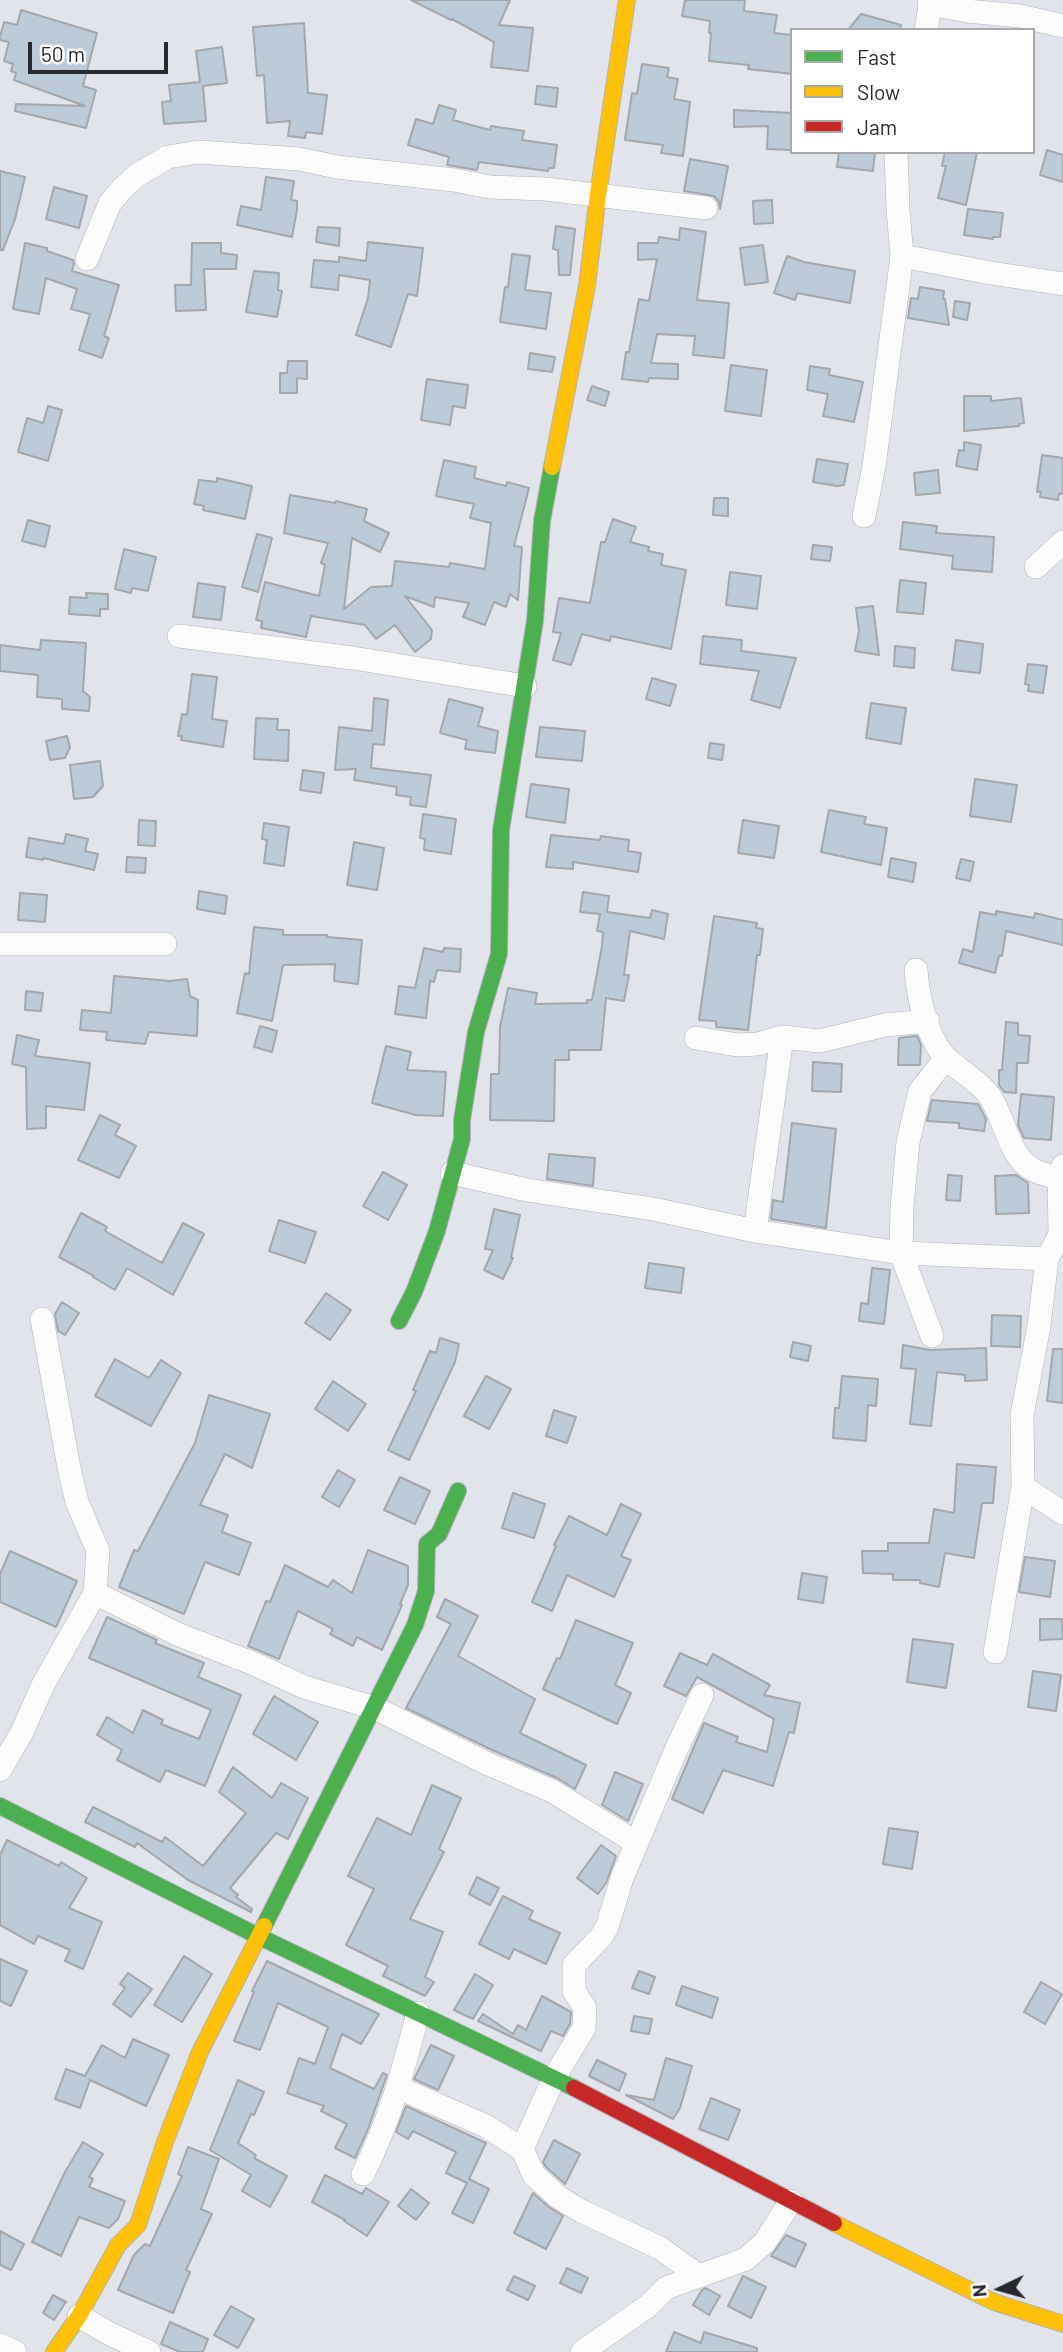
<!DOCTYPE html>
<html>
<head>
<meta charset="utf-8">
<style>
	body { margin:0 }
	#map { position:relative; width:1063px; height:2352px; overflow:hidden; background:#e2e4eb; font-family:Barlow,sans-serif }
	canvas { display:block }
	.legend { position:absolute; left:790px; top:28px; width:245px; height:126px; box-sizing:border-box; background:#fff; border:2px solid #a9a9ab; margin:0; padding:9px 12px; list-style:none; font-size:21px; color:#28292e }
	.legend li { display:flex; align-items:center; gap:14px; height:35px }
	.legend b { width:35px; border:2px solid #a9a9ab }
	.north { position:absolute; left:965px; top:2254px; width:70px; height:70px; -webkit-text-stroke:5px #fff; paint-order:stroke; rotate:265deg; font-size:19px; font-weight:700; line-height:28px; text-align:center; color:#28292e }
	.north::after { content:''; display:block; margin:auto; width:24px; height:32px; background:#28292e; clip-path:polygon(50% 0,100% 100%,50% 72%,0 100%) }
	.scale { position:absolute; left:28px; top:42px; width:140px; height:32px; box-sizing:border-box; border:4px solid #28292e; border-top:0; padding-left:9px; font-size:21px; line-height:24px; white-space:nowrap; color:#28292e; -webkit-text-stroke:5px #fff; paint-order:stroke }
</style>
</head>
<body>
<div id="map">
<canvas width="1063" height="2352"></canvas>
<ul class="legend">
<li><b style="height:9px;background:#4caf50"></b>Fast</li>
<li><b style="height:9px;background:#ffc107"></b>Slow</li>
<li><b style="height:9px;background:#c62828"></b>Jam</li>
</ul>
<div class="north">N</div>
<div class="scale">50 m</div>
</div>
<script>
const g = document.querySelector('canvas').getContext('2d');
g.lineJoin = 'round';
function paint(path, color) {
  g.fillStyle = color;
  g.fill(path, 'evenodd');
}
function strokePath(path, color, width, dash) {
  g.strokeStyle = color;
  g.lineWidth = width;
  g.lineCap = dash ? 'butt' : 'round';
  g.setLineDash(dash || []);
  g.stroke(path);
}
const building = new Path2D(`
	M411 0H510L499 25 533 28 528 71 491 67 494 42 452 19 451 20Z
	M685 0H745L744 11 777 15 774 33 792 35V74L748 69 749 65 709 61 711 33H709L710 21 682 16Z
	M21 10 97 33 83 86 96 90 86 128 15 111 16 104 85 106 14 80 16 73 11 71 13 64 4 61 9 42 0 40V37L4 22 17 25Z
	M861 14 901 25 900 30H848Z
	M304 23 308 93 327 95 322 134 306 132 305 138 288 136 290 121 267 123 264 75 257 76 253 27Z
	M222 47 227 83 203 86 206 121 164 124 162 102 171 101 169 85 200 82 196 51Z
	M642 64 669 68 667 77 678 79 674 99 690 102 683 156 661 153 663 145 625 140 632 93 637 94Z
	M537 86 558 88 556 107 535 104Z
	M439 105 456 110 453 120 490 130 491 126 524 131 522 140 557 145 554 168H549L548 171 479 162 477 170 447 165 449 157 408 145 416 119 433 124Z
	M734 110 792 113 791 150 767 149 768 126 734 127Z
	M1047 150 1063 155V182L1040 175Z
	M839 152H875L873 171 837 167Z
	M945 152H977L966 205 938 198 946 166H942Z
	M690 159 728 166 720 209 719 202 714 196 684 191Z
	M0 171 25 177 15 219 3 250H0Z
	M266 177 294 181 291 200 297 201V210L292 237 237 225 241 206 261 210Z
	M54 187 87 196 79 228 46 219Z
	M772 200 773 223 754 224 753 201Z
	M968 209 1003 213 1000 237H993V239L964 235Z
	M556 226 575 229 570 275H559L558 250 553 249Z
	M318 227 340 228 339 246 316 242Z
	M680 228 706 232 697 300 729 303 724 358 693 355 695 336 657 334 651 363 678 364V379L649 378 648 382 622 379 626 352H629L639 299 649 301 657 259 638 260V243H658L659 237 679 240Z
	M368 242 423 248 417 296 408 294 391 347 356 335 368 298 370 280 339 275 338 290 311 287 314 260 339 262V257L366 261Z
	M25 243 47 248V251L73 260 74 264 72 271 119 285 104 336 109 338 102 358 79 350 90 314 71 309 77 289 46 278 39 314 13 309Z
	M192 243H221V253L237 255 236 269H204L206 310 176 311 175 285H191Z
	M763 245 768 282 745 285 740 248Z
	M512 254 530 256 525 290 551 293 546 329 500 322 505 287H508Z
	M787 256 804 262 855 271 850 303 797 293 795 300 774 293Z
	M254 271 279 273 278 290 282 291 277 317 246 312Z
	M920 287 944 291 943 299H945L949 325 908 318 911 298 918 299Z
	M955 301 970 303 967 320 953 317Z
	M530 353 555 357 552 372 528 369Z
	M288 361H307V379L297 378V393H280V373H287Z
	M731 365 767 370 761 416 725 411Z
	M810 366 830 369 829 375 863 382 854 422 823 416 828 394 807 390Z
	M427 379 468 385 465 408 453 406 450 425 421 420Z
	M592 386 609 392 605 406 587 400Z
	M964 396H991V401L1021 398 1024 423 1019 424V426L964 431Z
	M48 406 62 410 48 461 18 452 27 418 43 423Z
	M964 442 981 445 977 470 956 466 959 450 964 451Z
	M1042 455 1063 458V494L1059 493 1058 500 1040 497 1041 492H1037Z
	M817 459 848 464 844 485 837 486 813 482Z
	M444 460 476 467 474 478 506 486 507 482 529 488 514 546 522 547 518 600 510 594 506 607 494 602 485 625 463 617 469 603 435 597 434 607 405 596 432 630 431 639 415 652 395 625 376 639 365 625 311 616 306 637 261 628 262 621 256 620 265 582 319 596 325 565 321 563 328 543 284 533 290 495 335 503 336 501 367 509 364 521 389 533 380 552 352 538 344 609 371 587 392 586 395 561 449 567 450 563 485 569 491 523 470 518 474 504 436 496Z
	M938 470 940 493 916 495 914 473Z
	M217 478 252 486 245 519 203 510 204 506 194 504 199 480 217 482Z
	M714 498H728V516L713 515Z
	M613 519 636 527 630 542 649 547 648 551 663 554 661 565 686 570 671 649 611 636 610 641 582 634 571 665 553 660 561 633 553 632 559 598 590 603 601 542H605Z
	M28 520 50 526 45 547 22 541Z
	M903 522 937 526 936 533 994 537 992 572 952 569 953 556 900 549Z
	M257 534 272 538 258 592 242 587Z
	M813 545 832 547 830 561 811 559Z
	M124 549 156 557 148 591 132 588 131 593 115 589Z
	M730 572 761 576 757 609 726 605Z
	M900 580 926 583 923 614 897 612Z
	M198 583 225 587 221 620 193 617Z
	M86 593 108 594V609H100V616L69 614 70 597 87 598Z
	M873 606 879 655 855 651 859 631 856 608Z
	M703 636 742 640 741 651 796 658 780 708 751 700 759 671 700 664Z
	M41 640 86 643 83 691 90 697 89 711 62 709V699L37 697 38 675 0 671V645L40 650Z
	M956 640 983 644 980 673 952 670Z
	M895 646 915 648 914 668 894 666Z
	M1028 664 1047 666 1043 693 1028 691 1029 685 1025 684Z
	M192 674 217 677 212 719 227 721 223 747 181 740 182 736H178L182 714 187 715Z
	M652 678 676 685 670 706 646 699Z
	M374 698 388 700 384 745 373 744 371 768 431 775 426 807 410 805 411 797 396 795 397 787 354 780 356 769 335 770 339 727 372 731Z
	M449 699 483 708 478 726 498 731 495 753 465 749 467 740 440 733Z
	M871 703 906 708 901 744 866 738Z
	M256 718 278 719 277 730H289L288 761 254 759Z
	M540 727 585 731 582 761 536 757Z
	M67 736 70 747 65 758 50 760 46 741Z
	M710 743 724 745 722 760 708 758Z
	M100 761 103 786 93 797 74 799 70 765Z
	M303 770 324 773 321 793 300 790Z
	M975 779 1017 785 1011 822 970 816Z
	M531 784 569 789 565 823 526 817Z
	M829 810 866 817 864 824 887 828 881 865 821 852Z
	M423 814 456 819 451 854 424 850 425 839 420 838Z
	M139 820 156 821 155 846 138 845Z
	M743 820 779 826 774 858 738 853Z
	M264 823 289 827 284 866 264 863 267 840 262 839Z
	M66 834 88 839 85 851 98 854 94 870 43 858V860L26 857 29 838 64 844Z
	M551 835 600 840 601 836 629 840 628 851 641 853 638 872 573 862V869L546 867Z
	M354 842 384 848 377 890 347 885Z
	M127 857 146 858 145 873 126 872Z
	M891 858 916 863 913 882 888 877Z
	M961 859 974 862 970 881 956 878Z
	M199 891 227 896 225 914 197 909Z
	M583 892 609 896 607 912 650 918 652 910 668 914 664 939 630 931 624 975H629L624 1001 606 998 601 1050H569V1060H555L554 1121 490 1120 491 1074H499L500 1027 508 988 537 993 535 1004 587 1003V1000H592L602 946 603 932 597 931 600 914 580 912Z
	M20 893 47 895 45 922 18 920Z
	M996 911 1034 918 1035 913 1063 920V945L1006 931 1002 956H999L995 973 959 963 963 949 973 952 980 912 996 915Z
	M714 916 757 923 756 928 763 929 760 955H757L748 1030 716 1027V1021L699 1020Z
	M254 927 283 930V935H327V937L362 940 358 984 334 981 335 964 283 965 272 1021 237 1013 245 973 249 974Z
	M424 948 443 952 444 948 461 949 460 972 437 970 434 982 430 981 426 1018 395 1014 399 986 415 988Z
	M114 976 170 981 187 979 190 996 198 1000 197 1036 149 1032 145 1044 106 1040 107 1032 80 1030 82 1010 111 1013Z
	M26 991 43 993 41 1011 25 1010Z
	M1006 1022 1018 1023V1035L1030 1036 1028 1063H1017L1016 1093 1004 1092 999 1085V1070H1002Z
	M260 1026 277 1031 272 1052 254 1047Z
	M17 1035 39 1040 35 1056 90 1063 84 1110 46 1106V1128L27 1129 26 1067 12 1064Z
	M917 1036 921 1045 920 1065H898L899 1038Z
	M386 1046 411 1052 407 1070 446 1072 443 1116 416 1115 372 1103Z
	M813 1062 842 1064 841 1092 812 1091Z
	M1021 1094 1054 1097 1051 1140 1024 1138 1018 1125Z
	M932 1100 978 1104 986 1119 984 1131 959 1128V1123L927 1121Z
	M100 1115 120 1125 115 1135 136 1146 119 1178 78 1160Z
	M792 1123 836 1129 826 1228 771 1219 773 1200 783 1202Z
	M549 1154 595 1158 593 1186 547 1179Z
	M383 1172 407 1185 388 1220 363 1206Z
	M948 1175 962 1176 960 1201 946 1200Z
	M1016 1175 1028 1183 1029 1213 996 1214 995 1176Z
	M494 1209 520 1215 511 1258H513L503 1279 484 1270 493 1250 485 1249Z
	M81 1213 107 1227 105 1231 162 1263 183 1223 204 1234 173 1295 127 1268 115 1290 93 1277 94 1276 59 1257Z
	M279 1220 316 1232 305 1263 269 1251Z
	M649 1263 684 1268 681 1293 645 1288Z
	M872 1268 890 1270 884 1324 859 1321 861 1303 868 1304Z
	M326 1293 351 1310 330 1340 305 1323Z
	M62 1302 79 1313 65 1335 58 1331 55 1314Z
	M992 1315 1021 1316 1020 1347 991 1346Z
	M440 1338 459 1344 455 1362 409 1460 388 1450 416 1391 413 1390 430 1351 436 1353Z
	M793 1342 811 1346 808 1361 790 1357Z
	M903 1345 930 1350 986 1348 987 1380 965 1381V1375L937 1372 931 1426 910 1424 916 1369 901 1368Z
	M1053 1349H1063V1403L1047 1401Z
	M115 1359 149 1378 161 1360 181 1373 151 1426 95 1396Z
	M486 1376 511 1389 489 1429 464 1416Z
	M842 1376 878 1379 876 1406 868 1405 866 1441 833 1438 835 1408H839Z
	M333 1381 366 1404 348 1431 315 1409Z
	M209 1395 270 1414 252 1468 225 1454 200 1505 228 1515 222 1532 251 1543 239 1575 205 1562 184 1614 119 1587 134 1550 138 1551 195 1443Z
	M554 1410 576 1417 567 1443 546 1436Z
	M957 1464 996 1467 993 1503H982L974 1558 945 1553 939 1587 920 1583V1580H893V1574L863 1573 862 1551H888V1543H929L934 1509 954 1513Z
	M338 1470 355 1480 339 1507 322 1497Z
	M400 1477 430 1491 415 1524 384 1510Z
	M513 1493 545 1504 534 1538 502 1528Z
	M621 1504 641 1514 621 1556 631 1560 614 1597 567 1575 552 1611 532 1602 556 1546 554 1545 569 1516 607 1535Z
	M368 1550 408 1566V1585L400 1604 402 1605 382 1650 357 1637 353 1646 330 1634 333 1629 298 1611 279 1659 248 1646 266 1601 270 1602 285 1565 328 1587 333 1580 352 1593Z
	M10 1551 77 1581 56 1627 0 1602V1574Z
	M1025 1557 1055 1561 1050 1597 1019 1592Z
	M802 1573 827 1577 823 1603 798 1599Z
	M445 1599 478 1616 458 1656 535 1699 520 1733 586 1765 575 1789 557 1778 492 1750 406 1708 451 1624 437 1617Z
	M107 1617 157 1640 155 1643 204 1663 198 1677 241 1695 205 1786 166 1770 160 1782 117 1760 122 1750 97 1735 107 1717 133 1733 143 1710 163 1720 161 1724 199 1739 211 1710 89 1658Z
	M1040 1619H1062L1063 1639 1040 1640Z
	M576 1620 633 1643 615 1685 631 1693 617 1724 543 1689 557 1658 560 1659Z
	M913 1639 953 1644 946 1688 907 1682Z
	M680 1653 707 1665 713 1654 770 1685 764 1695 800 1703 794 1733 789 1732 773 1786 723 1770 703 1813 672 1799 704 1723 738 1737 736 1742 767 1752 774 1719 697 1677 686 1696 664 1686Z
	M1033 1671 1061 1675 1056 1711 1028 1707Z
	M274 1696 318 1722 296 1760 253 1734Z
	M233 1767 272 1798 281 1783 308 1798 288 1839 276 1833 230 1888 238 1895 236 1897 252 1909 251 1912 188 1880 137 1843 135 1847 85 1822 93 1807 162 1842 165 1837 203 1866 246 1813 219 1792Z
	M615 1772 643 1784 628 1821 602 1805Z
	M432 1785 461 1798 439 1849 444 1852 410 1919 443 1932 425 1977 434 1982 425 1996 383 1976 388 1966 346 1945 374 1889 348 1876 377 1818 411 1835Z
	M889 1828 918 1832 912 1869 883 1864Z
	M7 1840 59 1866 61 1862 87 1878 69 1908 102 1922 83 1969 65 1961 70 1950 38 1936 34 1944 0 1925V1855Z
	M601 1845 616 1856 606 1883 598 1894 577 1878Z
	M477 1877 499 1888 490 1905 469 1894Z
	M503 1896 533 1911 529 1919 560 1933 546 1964 514 1949 509 1959 479 1944Z
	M184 1956 212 1974 182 2022 154 2005Z
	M0 1959 27 1971 11 2006 0 2001Z
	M267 1961 379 2014 361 2044 342 2034 330 2068 374 2089 383 2073 387 2075 368 2129 355 2158 335 2148 347 2124 321 2111 324 2106 287 2093 299 2058 315 2064 328 2027 278 2003 260 2050 234 2041 254 1992 252 1991Z
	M639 1971 655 1977 649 1994 632 1988Z
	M128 1973 152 1989 131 2017 113 2004 125 1988 120 1984Z
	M475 1974 493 1985 473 2019 454 2010Z
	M1041 1982 1062 1994 1045 2024 1024 2012Z
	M682 1986 718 1998 712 2018 676 2005Z
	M542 1996 571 2012 570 2024 563 2036 551 2031 541 2051 478 2021 483 2014 513 2034 518 2025 526 2030Z
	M634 2016 652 2019 649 2034 631 2031Z
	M133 2039 169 2055 146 2106 90 2080 80 2108 55 2099 66 2069 85 2076 102 2045 125 2058Z
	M431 2045 454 2056 438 2090 414 2079Z
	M666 2058 692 2066 680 2108 673 2119 626 2095 654 2100Z
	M597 2060 626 2074 619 2091 589 2076Z
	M238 2080 264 2092 254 2115 251 2114 238 2143 256 2155 254 2158 287 2176 270 2207 242 2191 251 2175 210 2150Z
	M711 2098 740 2110 728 2140 699 2129Z
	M406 2106 486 2143 469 2179 489 2189 473 2223 452 2213 467 2183 446 2173 456 2152 413 2131 408 2139 396 2132Z
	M554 2140 580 2154 565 2184 546 2167 543 2162Z
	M83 2142 103 2154 89 2177 93 2179 89 2187 125 2201 118 2219 109 2228 79 2217 61 2256 32 2242 65 2172Z
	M188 2147 219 2159 201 2209 212 2214 186 2270 190 2272 173 2313 118 2290 134 2255 145 2244 150 2246 182 2176 178 2174Z
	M325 2175 362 2194 366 2188 389 2202 367 2236 344 2221 345 2220 312 2202Z
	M411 2189 429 2203 416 2220 398 2206Z
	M533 2193 549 2207 563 2216 546 2249 514 2233Z
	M0 2231 24 2244 11 2270 0 2265Z
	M786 2235 806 2244 795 2267 771 2256Z
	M567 2268 588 2278 581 2293 560 2283Z
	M514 2276 535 2286 528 2300 507 2290Z
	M743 2276 766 2287 751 2318 728 2306Z
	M706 2288 720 2296 709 2315 693 2305 702 2290Z
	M53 2295 66 2302 54 2320 43 2313Z
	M231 2306 254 2319 238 2348 214 2335Z
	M170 2322 208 2339 203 2352H180L161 2344Z
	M674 2332 701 2343 704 2332 757 2348V2352H666Z`);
paint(building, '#bdcbd9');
strokePath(building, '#a4a7ac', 2);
const street = new Path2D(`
	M929 4 967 11 1020 16 1063 26
	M926 30 931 0
	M896 152 898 210 902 256 991 273 1063 284
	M87 259 110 203 122 189 136 176 168 157 198 152 299 159 337 167 454 180 490 187 545 189 706 208
	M864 516 874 466 902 256
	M1036 567 1063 542
	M179 636 353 658 525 686
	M0 944H165
	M916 970C918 997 927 1040 948 1060 962 1072 983 1084 992 1100 1004 1120 1008 1147 1024 1163 1037 1176 1051 1173 1063 1181
	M696 1038 737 1045 758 1044 782 1037 820 1041 885 1025 928 1021
	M452 1173 527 1190 653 1209 755 1231 901 1253 1047 1259
	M755 1231 782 1037
	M932 1336 901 1253 902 1207 908 1142 920 1091 946 1058
	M1023 1487 1063 1513
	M95 1593 177 1634 252 1663 304 1687 375 1708 486 1763 552 1791 637 1843
	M995 1652 1023 1487 1022 1415 1039 1326 1047 1259 1060 1234 1059 1178 1063 1166
	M0 1770 22 1732 43 1685 95 1593 98 1551 77 1502 69 1468 42 1319
	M399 2088 486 2126 522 2149 534 2175 558 2197 581 2211 660 2248 699 2276
	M522 2149 554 2078 584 2028 585 2008 574 1991V1965L601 1937 607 1927 622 1878 676 1750 702 1695
	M363 2174C390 2120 403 2071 418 2013
	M79 2316 110 2334 149 2352
	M0 2345 15 2352
	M582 2352 648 2306 666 2288 746 2259 765 2242 791 2201`);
const fast = new Path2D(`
	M399 1321 414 1292 437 1231 462 1139V1120L476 1032 499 954 501 830 535 621 542 521 552 467
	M0 1806 258 1936 574 2088
	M264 1926 415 1625 426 1591 427 1544 439 1534 458 1491`);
const slow = new Path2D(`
	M552 467 587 286 598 195 627 0
	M834 2223 994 2302 1063 2324
	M54 2352 79 2316 118 2245 138 2225 165 2142 200 2052 264 1926`);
const jam = new Path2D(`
	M574 2088 834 2223`);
strokePath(street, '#b1b3b8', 24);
strokePath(fast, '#b1b3b8', 18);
strokePath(slow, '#b1b3b8', 18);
strokePath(jam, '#b1b3b8', 18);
strokePath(street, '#fbfbfc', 23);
strokePath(fast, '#4caf50', 16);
strokePath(slow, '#ffc107', 16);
strokePath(jam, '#c62828', 16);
</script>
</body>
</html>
